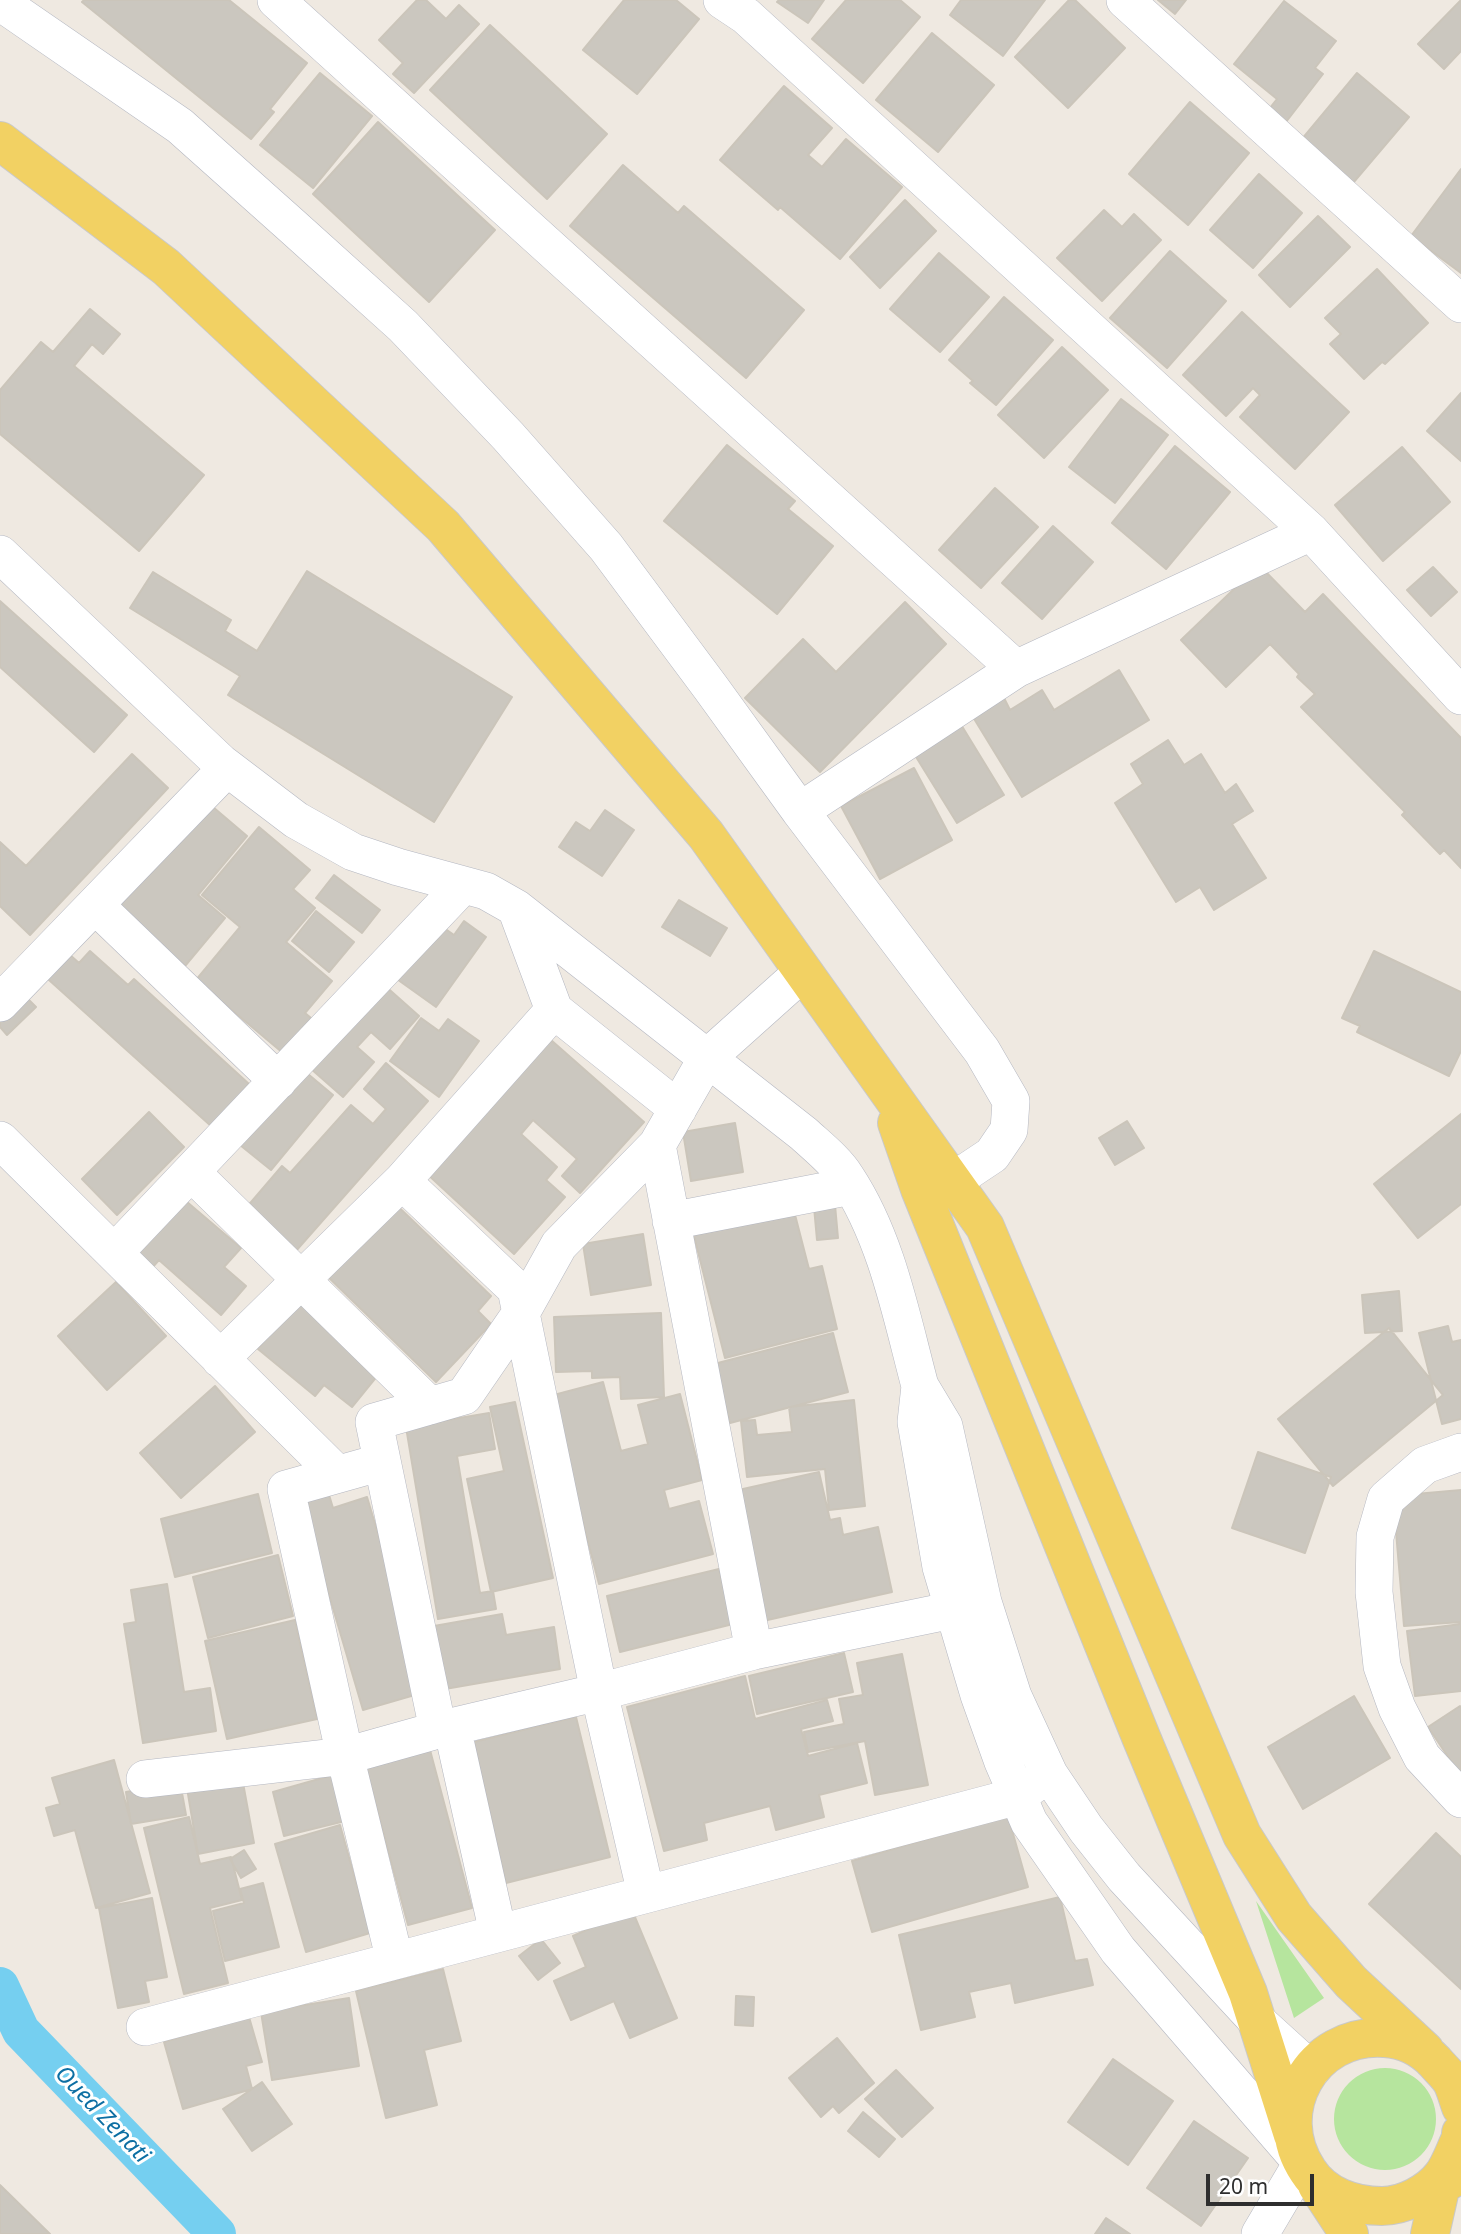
<!DOCTYPE html>
<html>
<head>
<meta charset="utf-8">
<style>
	body { margin:0 }
	#map { position:relative; width:1461px; height:2234px; overflow:hidden; background:#efe9e1; font-family:"Noto Sans",sans-serif }
	canvas { display:block }
	.scale { position:absolute; left:1206px; top:2174px; width:108px; height:32px; box-sizing:border-box; border:4px solid #2e2e2e; border-top:0; padding-left:9px; font-size:21px; line-height:24px; white-space:nowrap; color:#2e2e2e; -webkit-text-stroke:5px #fff; paint-order:stroke }
</style>
</head>
<body>
<div id="map">
<canvas width="1461" height="2234"></canvas>
<div class="scale">20 m</div>
</div>
<script>
const g = document.querySelector('canvas').getContext('2d');
g.lineJoin = 'round';
function paint(path, color) {
  g.fillStyle = color;
  g.fill(path, 'evenodd');
}
function strokePath(path, color, width, dash) {
  g.strokeStyle = color;
  g.lineWidth = width;
  g.lineCap = dash ? 'butt' : 'round';
  g.setLineDash(dash || []);
  g.stroke(path);
}
function label(font, color, halo, rows, align = 'center') {
  g.font = font + ' "Noto Sans",sans-serif';
  g.lineWidth = 6;
  g.setLineDash([]);
  g.textBaseline = 'middle';
  g.strokeStyle = halo;
  g.fillStyle = color;
  for (const [text, x, y, turn = 0] of rows) {
    g.save();
    g.translate(x, y);
    g.rotate((+turn || 0) * Math.PI / 180);
    g.textAlign = isNaN(turn) ? turn : align;
    if (halo) g.strokeText(text, 0, 0);
    g.fillText(text, 0, 0);
    g.restore();
  }
}
paint(new Path2D(`
	M1256 1901 1324 1998 1294 2018Z
	M1334 2119a51 51 0 1 1 102 0a51 51 0 1 1-102 0Z`), '#b6e59e');
strokePath(new Path2D(`
	M0 1986 21 2031 217 2234`), '#75cff0', 38);
const building = new Path2D(`
	M84 0H229L307 63 270 109 274 112 251 139 82 2Z
	M417 0H426L446 19 459 5 479 24 414 93 393 74 403 63 379 40Z
	M624 0H676L699 19 637 94 583 50Z
	M779 0H824L808 23 777 2Z
	M846 0H900L920 17 863 83 812 39Z
	M961 0H1045L1003 56 950 15Z
	M1069 0H1075L1125 48 1068 108 1015 57Z
	M1158 0H1186L1175 14Z
	M1461 0V51L1444 69 1418 44Z
	M1284 1 1336 41 1315 68 1323 74 1286 122 1269 109 1277 99 1234 64Z
	M490 25 607 134 547 199 430 90Z
	M932 33 994 85 938 152 876 100Z
	M320 73 372 116 313 188 260 145Z
	M1357 73 1409 117 1353 183 1302 139Z
	M784 86 832 128 808 155 822 167 846 139 902 187 840 259 780 207 778 210 720 160Z
	M1190 102 1249 153 1188 225 1129 174Z
	M378 122 495 230 429 302 313 194Z
	M623 165 678 213 684 206 804 310 746 378 570 226Z
	M1461 169V273L1411 236Z
	M1259 174 1302 213 1253 268 1210 230Z
	M905 200 936 231 880 288 850 257Z
	M1104 210 1122 227 1134 214 1161 240 1102 301 1057 258Z
	M1318 216 1350 247 1290 307 1259 275Z
	M1170 251 1226 301 1167 368 1110 318Z
	M939 253 989 297 940 352 890 309Z
	M1377 269 1428 323 1385 364 1382 362 1364 379 1330 344 1341 334 1325 318Z
	M1004 297 1053 340 996 405 970 383 973 381 949 360Z
	M90 309 120 334 103 354 92 344 74 366 204 475 139 551 0 434V390L41 342 53 352Z
	M1242 312 1349 412 1295 469 1240 417 1260 395 1253 388 1226 416 1183 375Z
	M1062 347 1108 390 1044 458 998 415Z
	M1461 393V461L1427 431Z
	M1121 399 1168 435 1115 503 1069 467Z
	M727 445 795 501 788 509 833 546 777 614 664 521Z
	M1175 446 1230 492 1166 569 1112 523Z
	M1402 447 1450 502 1383 561 1335 505Z
	M995 488 1038 527 981 588 939 550Z
	M1053 526 1093 562 1042 619 1002 583Z
	M1259 565 1305 612 1323 594 1461 738V868L1444 850 1440 854 1402 815 1405 812 1301 707 1315 694 1297 677 1299 674 1270 644 1226 687 1181 640Z
	M1433 567 1457 592 1431 616 1407 590Z
	M307 571 512 697 434 822 228 695 240 676 130 608 153 572 231 620 225 631 257 651Z
	M0 601 127 715 94 752 0 667Z
	M905 602 946 644 820 772 745 698 803 639 836 672Z
	M1119 670 1149 720 1022 797 973 717 1004 698 1010 710 1042 690 1054 710Z
	M960 723 1004 795 957 823 913 752Z
	M1168 740 1184 765 1201 754 1225 793 1236 784 1253 811 1232 824 1266 878 1214 910 1200 887 1176 902 1115 803 1143 784 1131 764Z
	M132 754 168 788 30 935 0 906V842L26 866Z
	M914 768 952 840 880 879 841 806Z
	M200 796 247 836 198 895 225 918 185 966 111 902Z
	M605 810 634 830 602 876 559 847 576 822 590 831Z
	M259 827 310 870 293 889 315 908 286 942 332 981 305 1013 311 1018 283 1053 196 980 240 927 202 895Z
	M334 875 380 910 362 933 316 898Z
	M679 900 727 928 710 956 662 927Z
	M316 911 354 942 329 972 292 941Z
	M427 916 454 935 464 921 486 937 436 1007 387 972Z
	M60 946 79 963 90 951 128 985 134 979 249 1084 211 1126 39 971Z
	M1374 951 1461 992V1051L1449 1076 1357 1032 1360 1026 1342 1018Z
	M383 984 419 1016 390 1049 371 1032 357 1047 374 1062 343 1097 310 1068Z
	M25 996 36 1007 7 1035 0 1027V1020Z
	M421 1018 439 1031 448 1019 479 1041 439 1097 390 1061Z
	M543 1033 644 1122 580 1193 562 1176 577 1159 533 1120 521 1134 557 1167 546 1180 565 1197 514 1254 425 1172Z
	M386 1063 428 1101 295 1252 246 1208 282 1166 290 1173 351 1105 373 1124 386 1109 364 1089Z
	M302 1069 333 1095 271 1170 240 1145Z
	M149 1112 184 1147 117 1215 82 1179Z
	M1461 1114V1204L1418 1238 1374 1184Z
	M1127 1121 1144 1148 1115 1165 1099 1138Z
	M735 1123 743 1172 691 1181 683 1132Z
	M385 1194 491 1296 478 1311 491 1324 436 1382 322 1271Z
	M180 1196 241 1248 224 1267 246 1286 221 1315 159 1260 151 1269 132 1253Z
	M835 1205 838 1238 817 1240 814 1207Z
	M793 1207 809 1269 822 1266 837 1329 725 1358 693 1232Z
	M643 1234 651 1285 591 1295 583 1244Z
	M116 1282 166 1336 107 1390 58 1336Z
	M1399 1291 1402 1331 1365 1333 1362 1295Z
	M296 1301 382 1370 352 1407 324 1385 315 1396 258 1349Z
	M661 1313 664 1397 621 1399 620 1377 592 1378V1371L556 1372 554 1317Z
	M1448 1326 1452 1342 1461 1340V1419L1442 1424 1419 1333Z
	M1389 1328 1443 1395 1333 1486 1278 1419Z
	M833 1333 848 1392 730 1423 714 1364Z
	M603 1382 621 1451 648 1444 638 1405 680 1394 702 1480 664 1490 669 1509 699 1501 713 1554 599 1584 550 1396Z
	M215 1386 255 1432 181 1498 140 1453Z
	M854 1400 865 1506 829 1510 825 1469 747 1477 741 1421 755 1420 757 1435 792 1432 789 1407Z
	M515 1402 553 1578 491 1592 467 1479 504 1471 490 1407Z
	M489 1413 495 1449 457 1456 480 1593 493 1591 496 1609 438 1619 406 1427Z
	M1258 1452 1331 1477 1305 1553 1232 1528Z
	M819 1472 830 1520 840 1518 843 1535 878 1527 892 1592 763 1621 734 1491Z
	M326 1485 333 1508 367 1497 425 1692 363 1710 299 1493Z
	M1461 1490V1622L1404 1626 1393 1496Z
	M258 1494 272 1553 175 1577 161 1519Z
	M278 1555 293 1616 208 1638 193 1577Z
	M719 1569 733 1624 620 1652 607 1596Z
	M167 1584 184 1692 210 1688 216 1731 143 1743 124 1624 136 1622 131 1590Z
	M502 1614 506 1635 554 1627 560 1669 445 1689 434 1626Z
	M295 1620 317 1719 227 1739 205 1641Z
	M1461 1624V1691L1415 1696 1407 1631Z
	M844 1653 853 1692 757 1714 749 1676Z
	M902 1654 928 1785 875 1795 865 1741 808 1752 804 1732 844 1724 839 1699 863 1695 857 1663Z
	M745 1676 755 1719 827 1700 833 1721 801 1729 808 1756 857 1743 867 1783 819 1795 824 1817 776 1830 770 1806 704 1823 707 1840 664 1851 627 1707Z
	M1354 1696 1390 1758 1303 1809 1268 1747Z
	M1460 1706 1461 1708V1776L1428 1727Z
	M576 1717 610 1857 506 1883 474 1742Z
	M430 1750 472 1908 408 1925 366 1767Z
	M114 1760 150 1893 96 1908 75 1830 54 1836 46 1808 60 1804 52 1778Z
	M241 1772 254 1843 198 1854 186 1782Z
	M333 1775 345 1821 284 1836 273 1792Z
	M180 1782 186 1815 131 1824 126 1792Z
	M1008 1816 1028 1887 872 1932 852 1861Z
	M189 1817 200 1864 231 1857 242 1900 210 1908 228 1983 184 1994 144 1828Z
	M340 1825 370 1933 306 1952 275 1844Z
	M1436 1833 1461 1857V1989L1369 1904Z
	M244 1850 256 1869 241 1878 230 1859Z
	M263 1883 279 1947 225 1961 213 1911 244 1903 240 1889Z
	M1060 1897 1075 1961 1087 1959 1093 1985 1015 2003 1011 1983 969 1992 975 2017 921 2030 899 1935Z
	M152 1898 167 1977 145 1981 149 2002 118 2008 99 1908Z
	M632 1910 677 2018 630 2038 614 2001 571 2020 554 1981 586 1967 573 1936Z
	M541 1939 560 1963 538 1980 519 1956Z
	M443 1969 461 2041 424 2050 437 2105 386 2118 356 1991Z
	M736 1996 754 1997 753 2026 735 2025Z
	M349 1998 359 2066 272 2080 261 2012Z
	M249 2017 262 2062 246 2066 252 2089 183 2109 164 2042Z
	M837 2038 874 2083 839 2113 833 2106 821 2117 789 2078Z
	M1113 2059 1173 2101 1128 2165 1068 2122Z
	M896 2070 933 2108 902 2137 865 2099Z
	M262 2082 292 2124 252 2151 223 2109Z
	M863 2112 895 2139 879 2157 848 2131Z
	M1194 2121 1248 2158 1201 2226 1147 2188Z
	M0 2185 50 2234H0Z
	M1106 2218 1130 2234H1095Z`);
paint(building, '#cbc7bf');
strokePath(building, '#cbc5ba', 2);
const minor = new Path2D(`
	M276 0 1016 669
	M722 0 746 16 1311 532 1461 696
	M1125 0 1461 304
	M0 2 180 126 292 226 403 326 508 436 606 547 711 688 800 811 982 1051 1011 1101 1009 1130 992 1155 953 1181
	M0 554 221 763 296 820 353 852 398 867 486 891 516 908 804 1134C818 1147 836 1161 846 1177 887 1239 901 1315 920 1386
	M800 811 1016 669 1311 532
	M95 905 278 1081
	M516 908 554 1010 678 1109
	M0 1003 227 768
	M0 1140 337 1474
	M657 1145 754 1651
	M191 1172 430 1406
	M402 1181 516 1289 599 1692 646 1894
	M671 1221 851 1186
	M114 1253 463 885
	M220 1359 402 1181 554 1010
	M1461 1452 1425 1465 1386 1499 1375 1537 1374 1592 1382 1666 1397 1708 1422 1757 1461 1799
	M382 1462 286 1489 345 1756 395 1961
	M452 1727 498 1933
	M438 1730 374 1422 464 1396 521 1313 559 1245 657 1145 707 1058 803 972
	M145 1779 345 1756 438 1730 599 1692 754 1651 953 1610
	M145 2027 1018 1796 1037 1782
	M1260 2234 1302 2163 1118 1950 1029 1822 1003 1762 979 1695 941 1567 916 1422 920 1386 944 1426 983 1602 1013 1696 1049 1774 1086 1829 1124 1877 1256 2020 1311 2070`);
const primary = new Path2D(`
	M0 141 166 267 443 526 706 835 985 1227 1242 1835 1294 1917 1351 1982 1425 2051
	M897 1123 920 1189 1141 1737 1248 1993 1293 2135
	M1461 2107C1458 2099 1456 2090 1452 2082 1448 2075 1440 2068 1435 2062 1421 2047 1404 2039 1384 2038 1311 2033 1268 2112 1308 2171 1324 2196 1354 2206 1382 2206 1403 2206 1429 2193 1442 2176 1450 2166 1455 2150 1461 2138V2133
	M1317 2185 1349 2234
	M1430 2234 1443 2176 1450 2180`);
strokePath(minor, '#b4b7c1', 38);
strokePath(primary, '#c9c9c9', 40);
strokePath(minor, '#fff', 37);
strokePath(primary, '#f2d163', 38);
label('italic 23px', '#0d6fa3', '#fff', [
	["Oued Zenati",102,2115,46]
]);
</script>
</body>
</html>
